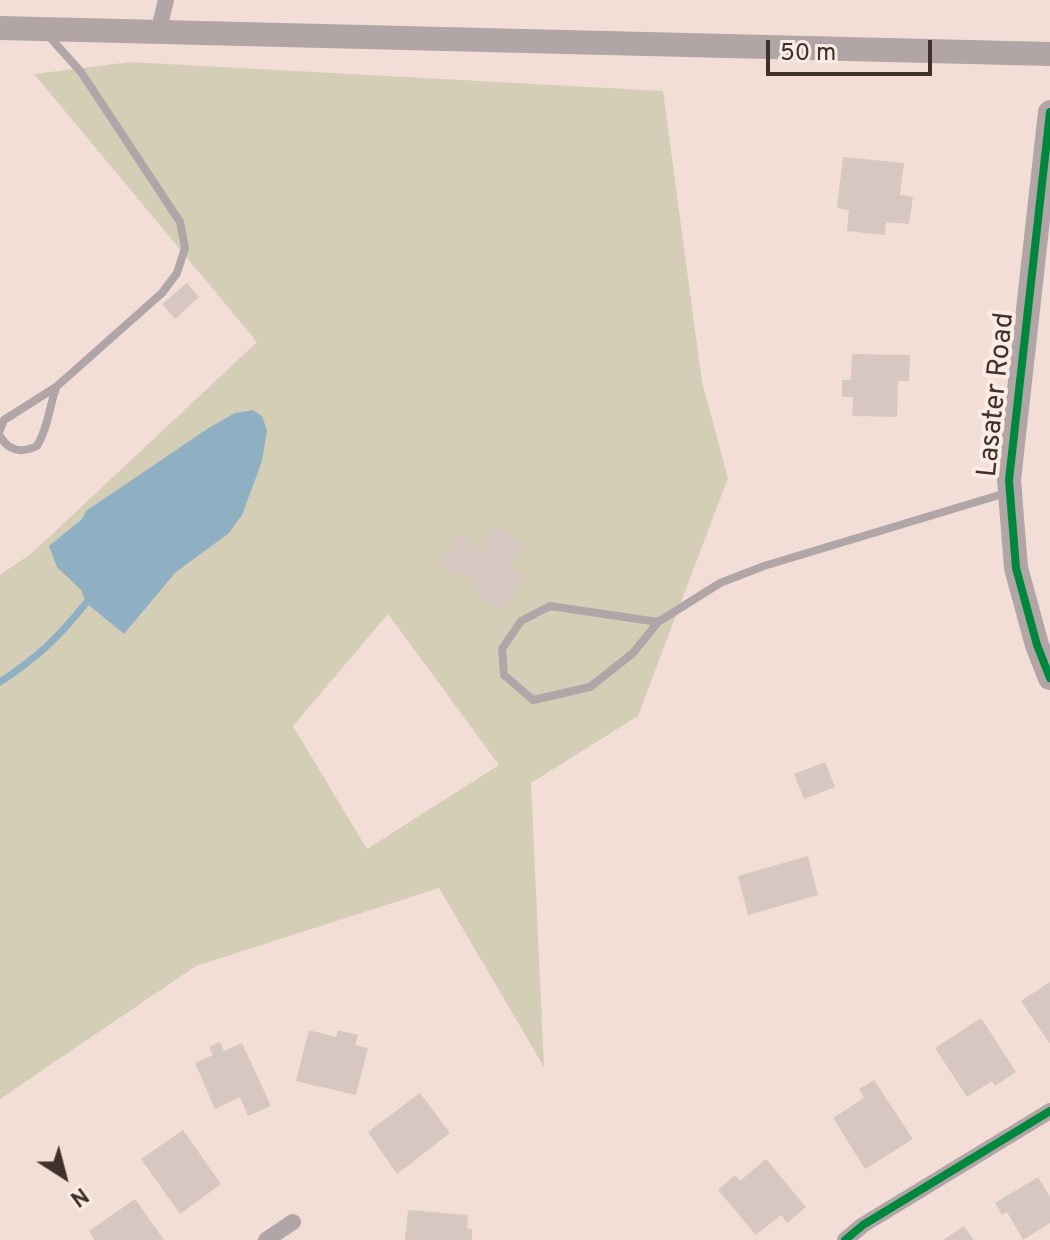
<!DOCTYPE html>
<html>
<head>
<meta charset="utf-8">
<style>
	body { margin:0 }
	#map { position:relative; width:1050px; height:1240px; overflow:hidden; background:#f2ded6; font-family:Overpass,sans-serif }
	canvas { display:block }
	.north { position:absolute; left:24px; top:1136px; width:80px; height:80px; -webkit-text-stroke:6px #fbebe5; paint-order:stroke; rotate:144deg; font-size:22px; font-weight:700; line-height:32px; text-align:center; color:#40312b }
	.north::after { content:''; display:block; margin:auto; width:28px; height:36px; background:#40312b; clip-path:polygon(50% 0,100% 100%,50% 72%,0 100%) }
	.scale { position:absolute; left:766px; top:40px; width:166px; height:36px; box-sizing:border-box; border:4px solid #40312b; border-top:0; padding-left:10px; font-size:24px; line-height:28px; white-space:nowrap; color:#40312b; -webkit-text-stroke:6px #fbebe5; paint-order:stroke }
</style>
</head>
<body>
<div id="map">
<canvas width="1050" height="1240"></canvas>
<div class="north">N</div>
<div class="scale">50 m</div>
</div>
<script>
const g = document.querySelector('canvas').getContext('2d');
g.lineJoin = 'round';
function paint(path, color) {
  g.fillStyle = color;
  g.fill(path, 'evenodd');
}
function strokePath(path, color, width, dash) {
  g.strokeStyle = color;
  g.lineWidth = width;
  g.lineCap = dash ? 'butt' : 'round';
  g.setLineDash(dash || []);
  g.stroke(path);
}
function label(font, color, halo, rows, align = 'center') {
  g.font = font + ' Overpass,sans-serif';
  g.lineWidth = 8;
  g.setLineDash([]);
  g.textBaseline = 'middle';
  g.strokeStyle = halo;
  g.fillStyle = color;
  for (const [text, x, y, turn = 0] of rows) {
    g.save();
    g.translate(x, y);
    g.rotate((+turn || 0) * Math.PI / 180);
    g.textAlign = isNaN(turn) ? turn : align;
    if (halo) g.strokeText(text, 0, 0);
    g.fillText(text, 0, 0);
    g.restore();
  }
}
paint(new Path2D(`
	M130 62 663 91 702 382 728 478 638 716 531 783 544 1067 439 888 196 966 0 1099V575L32 553 257 342 34 74ZM207 429 228 534 176 572 124 634 86 603 82 590 50 546 82 519 87 511ZM388 614 499 765 367 849 293 726Z`), '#d5ceb7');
paint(new Path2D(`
	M253 410 262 416 267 430 262 461 242 515 228 534 176 572 124 634 86 603 81 590 57 567 49 546 82 519 86 511 207 429 235 413Z`), '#8fafc2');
strokePath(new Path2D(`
	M0 682C38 657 58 638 86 603`), '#8fafc2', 7);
paint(new Path2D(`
	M843 157 904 163 900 195 913 197 909 224 886 222 885 235 847 231 849 210 837 208Z
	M187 283 199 297 175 319 162 304Z
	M852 354 910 355 909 381H898L897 417 852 416 853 397H842V380H851Z
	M497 526 524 545 510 565 526 576 502 612 471 591 477 583 461 572 457 578 438 564 458 535 480 551Z
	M825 762 835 787 804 799 794 774Z
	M808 856 818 895 748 915 738 876Z
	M1050 982V1044L1021 1001Z
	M981 1018 1016 1072 995 1086 992 1081 967 1097 935 1048Z
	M309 1030 336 1037 338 1030 358 1035 355 1045 368 1048 356 1095 296 1081Z
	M220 1042 224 1051 242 1043 271 1106 248 1116 240 1097 215 1109 195 1063 213 1055 209 1047Z
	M874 1080 913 1139 865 1169 833 1118 864 1098 859 1089Z
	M420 1093 450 1133 397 1174 368 1132Z
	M183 1130 221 1184 180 1214 141 1159Z
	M766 1159 806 1207 787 1223 781 1215 756 1235 718 1190 735 1175 740 1181Z
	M1038 1177 1050 1197V1223L1023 1240 1007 1212 1002 1215 995 1203Z
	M135 1199 164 1240H95L89 1231Z
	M408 1210 468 1215 467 1228 472 1229V1240H405Z
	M964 1226 974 1240H943Z`), '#d7c7c1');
strokePath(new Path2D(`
	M0 430 4 420 56 387 162 293 177 273 185 248 180 222 81 72 46 33
	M0 436C9 452 22 453 37 446 48 428 49 408 56 388
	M658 622 550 606 521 621 502 649 504 675 533 700 590 687 633 653 658 622 720 583 764 566 1006 493`), '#b1a6a7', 8);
strokePath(new Path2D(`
	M158 33 166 0
	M266 1240 293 1222
	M845 1240 863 1225 1050 1111`), '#b1a6a7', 16);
strokePath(new Path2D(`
	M0 28 1050 54
	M1050 112 1009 480 1016 568 1037 645 1050 678`), '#b2a5a5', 24);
strokePath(new Path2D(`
	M1050 112 1009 480 1016 568 1037 645 1050 678
	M845 1240 863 1225 1050 1111`), '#00873e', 8);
label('28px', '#40312b', '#fbebe5', [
	["Lasater Road",998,395,-84]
]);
</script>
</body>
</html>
